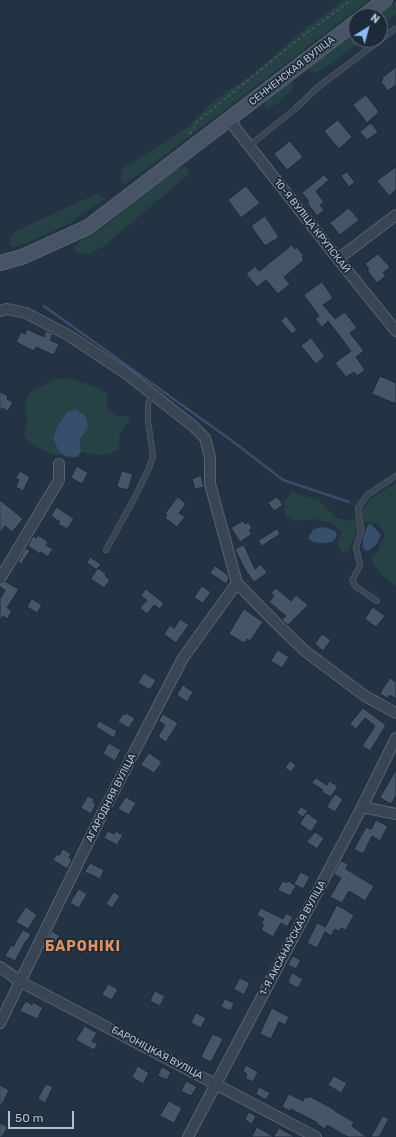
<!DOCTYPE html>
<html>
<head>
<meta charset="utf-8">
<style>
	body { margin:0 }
	#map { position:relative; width:396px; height:1137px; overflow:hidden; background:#243344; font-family:Rubik,sans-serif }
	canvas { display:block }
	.north { position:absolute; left:348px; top:8px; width:40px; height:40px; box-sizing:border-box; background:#1d2a38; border:1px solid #5a6674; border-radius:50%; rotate:37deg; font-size:11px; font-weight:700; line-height:16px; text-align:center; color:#b6c0cd }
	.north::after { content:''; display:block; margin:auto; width:14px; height:18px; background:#89bbff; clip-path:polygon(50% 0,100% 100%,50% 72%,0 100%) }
	.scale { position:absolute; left:8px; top:1111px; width:66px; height:18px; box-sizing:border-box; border:2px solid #b6c0cd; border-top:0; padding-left:5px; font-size:12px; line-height:14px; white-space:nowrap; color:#b6c0cd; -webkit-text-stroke:3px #1d2a38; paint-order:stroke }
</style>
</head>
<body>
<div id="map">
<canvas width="396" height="1137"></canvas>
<div class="north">N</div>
<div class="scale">50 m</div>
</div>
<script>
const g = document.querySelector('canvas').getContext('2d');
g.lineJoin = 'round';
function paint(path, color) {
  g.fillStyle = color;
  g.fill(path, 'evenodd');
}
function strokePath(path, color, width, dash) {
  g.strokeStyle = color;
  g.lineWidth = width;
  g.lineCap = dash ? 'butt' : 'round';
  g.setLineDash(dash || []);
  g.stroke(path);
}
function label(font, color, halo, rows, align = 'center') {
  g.font = font + ' Rubik,sans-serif';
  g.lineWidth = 3.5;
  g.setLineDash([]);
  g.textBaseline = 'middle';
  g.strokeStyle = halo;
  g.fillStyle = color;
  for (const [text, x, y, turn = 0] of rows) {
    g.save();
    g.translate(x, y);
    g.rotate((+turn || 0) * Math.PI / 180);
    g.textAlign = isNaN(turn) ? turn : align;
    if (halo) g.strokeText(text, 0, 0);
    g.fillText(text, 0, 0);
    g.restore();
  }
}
paint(new Path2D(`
	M344 0H369L169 152 124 185 120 179 122 169 187 128 211 103 253 74 300 33Z
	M396 1V14L380 26V16H375Z
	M356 30V40H362L323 69 312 74 309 69 316 60Z
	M287 82 292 83 293 89 278 103 268 109 264 105 267 98Z
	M185 166 189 174 104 246 90 254 76 253 74 247 85 237 96 233 173 170Z
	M96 194 106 198 67 225 16 247 10 245 9 239 16 231Z
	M69 378 98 388 107 394 106 408 118 416H128L130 420 120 433 119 449C104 458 97 455 81 452L80 439 57 427 53 438 60 452 59 456C50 454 28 443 24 436L27 421 25 404 29 393 53 380Z
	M396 483V586L381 574 370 559 377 552 385 535 379 524 367 522 356 532 347 553H342L337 543 342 532 333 524 316 519 295 521 285 516 284 501 292 492 319 500 336 518 351 521 363 510 370 499Z`), '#264245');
paint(new Path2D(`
	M76 409 85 416 88 427 80 439 81 452 77 457C59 457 60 453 53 438L57 427 67 412Z
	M371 524 381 535C378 543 375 548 367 551L363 548V537L368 525Z
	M320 527C327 528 333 528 337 534L335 539 332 542C323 543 314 545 308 538L313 530Z`), '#374f6c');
strokePath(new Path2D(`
	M44 306 235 443 283 480 349 502`), '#374f6c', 2.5);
const building = new Path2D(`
	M396 67V85L388 91 381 82 383 80 382 78Z
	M366 95 379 112 367 123 353 105Z
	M338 120 352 137 339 149 324 131Z
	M371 123 378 132 367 140 360 132Z
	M290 141 303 157 287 170 274 154Z
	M396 167V190L389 196 377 181Z
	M347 172 355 182 349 187 341 176Z
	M324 175 329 180 316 191 324 202 320 205 324 210 317 216 307 203 309 202 302 193Z
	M246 186 260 203 241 218 228 200Z
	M349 208 359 220 340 235 330 223Z
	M265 216 279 237 265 246 251 226Z
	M292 245 295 249 297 247 304 256 302 257 304 260 284 277 290 284 278 294 266 280 257 287 246 274 255 266 259 271Z
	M378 254 390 267 383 273 386 276 377 283 367 270 369 269 365 264Z
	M322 282 333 298 323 305 335 319 345 312 357 328 350 333 364 351 356 357 365 370 357 376 354 372 346 377 335 363 351 351 328 321 322 327 315 319 319 316 304 295Z
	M286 316 297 330 292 334 281 321Z
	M27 329 44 337 46 331 53 334 50 340 59 344 54 355 36 347 34 351 16 342 21 332 25 334Z
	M311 338 325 356 316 364 301 346Z
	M380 376 396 383V404L372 394Z
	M0 392 8 396 7 399 13 402 8 411 2 408 0 413Z
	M77 466 88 473 82 484 71 478Z
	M20 471 30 477 23 491 16 487 19 480 16 478Z
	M122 471 133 474 128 490 117 487Z
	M201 476 204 487 195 489 192 479Z
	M178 497 186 504 179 513 185 517 177 527 165 518 167 515 165 514Z
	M277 497 283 505 274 511 268 503Z
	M0 500 23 519 12 532 5 526 0 533Z
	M57 507 74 519 67 529 58 524 60 522 51 516Z
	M243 521 245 524 248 522 252 528 249 530 252 534 240 542 231 528Z
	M277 529 280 534 262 546 258 541Z
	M38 535 48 542 46 545 53 549 48 557 41 552 40 554 28 546 33 536 36 538Z
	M244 545 255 569 261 564 267 573 254 582 244 568 235 549Z
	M26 548 30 551 21 564 18 562Z
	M90 557 101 564 97 570 87 563Z
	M215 566 228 575 229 579 226 584 210 573Z
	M98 568 106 574 105 576 110 580 104 588 91 579Z
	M6 582 19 589 7 608 12 611 7 619 3 616 0 621V599L5 590 0 587V585Z
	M202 586 211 592 203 603 194 598Z
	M276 588 291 601 296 595 308 605 288 625 282 620 286 616 269 602 274 596 271 594Z
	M146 589 164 603 160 609 154 605 147 614 140 608 147 600 141 596Z
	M32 599 42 605 37 613 27 607Z
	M373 607 385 616 376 627 365 619Z
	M244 609 263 622 250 641 247 639 244 643 229 634Z
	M180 619 189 625 176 643 164 634 170 625 174 628Z
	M322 634 331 640 323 651 315 644Z
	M278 650 289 657 282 668 271 661Z
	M144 673 156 680 150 690 138 683Z
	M390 678 396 682V699L390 695 387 698 380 694Z
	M183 685 193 692 187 702 177 695Z
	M363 708 386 725 370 751 362 746 375 726 365 718 356 729 350 724Z
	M126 713 135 718 129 728 118 722 123 714 124 715Z
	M163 714 178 723 166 742 158 737 165 725 159 721Z
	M99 721 117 731 114 738 96 727Z
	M109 743 121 750 115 761 103 754Z
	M149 753 162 762 154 773 141 765Z
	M290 761 296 765 291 772 285 768Z
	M396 770V796L391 804 380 798Z
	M316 778 327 785 329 781 338 786 331 797 322 792 323 790 312 783Z
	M335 794 343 799 335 812 327 807Z
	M88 796 94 799 93 802 96 804 91 814 81 808Z
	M126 797 136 803 129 815 118 809Z
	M301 807 308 811 303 817 297 813Z
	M307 813 318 821 311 832 300 824Z
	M376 820 388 826 380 841 372 836 363 854 354 849 366 827 371 829Z
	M108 831 114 834 116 831 123 835 117 845 104 838Z
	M315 832 324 838 317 849 307 842Z
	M63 849 71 854 69 858 72 860 67 869 53 860 57 854 59 855Z
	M341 861 348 864 346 869 374 886 365 901 349 891 342 903 330 897 341 878 334 874Z
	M90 863 104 870 100 879 85 872Z
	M301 872 310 877 303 889 294 884Z
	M283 881 287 883 288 881 296 886 290 896 278 890Z
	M79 889 87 894 79 908 70 903Z
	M114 892 120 896 112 908 106 904Z
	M337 905 354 915 346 930 341 928 339 931 335 929 331 936 325 932 317 948 307 943 317 923 325 927Z
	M26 907 37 915 28 929 16 922Z
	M261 908 283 919 286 913 293 917 287 927 281 923 273 937 261 930 264 925 261 924 264 919 257 915Z
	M23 930 31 934 27 941H26L15 961 5 956 11 945 13 946Z
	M52 931 60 936 54 944 48 940Z
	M293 956 301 960 296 969 288 965Z
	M292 973 303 979 298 988 288 983Z
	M240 978 250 983 244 995 234 989Z
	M108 984 118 989 112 1000 102 995Z
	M155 991 165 996 160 1006 150 1001Z
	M225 999 234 1003 231 1011 221 1007Z
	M26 1001 32 1005 33 1002 43 1008 37 1019 20 1011Z
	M272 1008 289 1017 285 1025 279 1022 271 1039 260 1034Z
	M196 1013 206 1018 201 1028 191 1023Z
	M85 1026 97 1033 92 1041 98 1044 94 1050 76 1040Z
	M213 1034 223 1039 211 1062 201 1057Z
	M246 1065 258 1072 253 1082 245 1078 247 1074 243 1071Z
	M138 1066 149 1073 143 1084 132 1077Z
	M162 1067 171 1072 167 1080 158 1076Z
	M334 1076 347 1083 341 1093 328 1085Z
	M187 1081 197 1087 191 1096 181 1091Z
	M46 1084 53 1087 45 1103 38 1099Z
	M0 1085 9 1090 0 1108Z
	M259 1087 270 1093 266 1100 256 1094Z
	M289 1094 303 1101 305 1097 308 1098 309 1096 335 1110V1111L354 1122 352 1126 367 1137H348L327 1125 325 1129 317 1124 318 1123 291 1109 290 1111 282 1107Z
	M169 1101 182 1108 174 1123 160 1116Z
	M249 1112 256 1116 252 1124 245 1120Z
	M383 1116 389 1119 379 1137H371Z
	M0 1123 8 1127 2 1137H0Z
	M257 1127 274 1137H252Z
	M279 1128 295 1137H274Z`);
paint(building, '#465568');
strokePath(building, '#1f2c3a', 1);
const service = new Path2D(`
	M249 146 295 109 318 87 395 29
	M106 550 135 497 149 468 153 456 148 421V404L152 394
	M377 601 355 586 352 581 360 565 356 547 361 531 358 508 367 495 396 476`);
const minor = new Path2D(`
	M229 120 338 259 396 331
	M338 259 396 215
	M0 311 7 309 26 313 68 335 127 374 193 426 205 438 210 457V484L237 583 276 623 305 651 365 696 396 713
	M0 579 59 480V464
	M362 807 396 814
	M0 967 21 982 316 1137
	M0 1023 102 814 183 658 237 583
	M188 1137 362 807 396 738`);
const secondary = new Path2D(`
	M364 16 385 0
	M0 263 22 257 88 227 356 22`);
strokePath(service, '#576370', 6);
strokePath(minor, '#576370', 12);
strokePath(secondary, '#576370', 16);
strokePath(new Path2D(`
	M190 134 198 121 291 45 351 0`), '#445f61', 1.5, [3, 3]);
strokePath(service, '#394553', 5);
strokePath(minor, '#394553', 10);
strokePath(secondary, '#465466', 14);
label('10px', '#b6c0cd', '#1d2a38', [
	["СЕННЕНСКАЯ ВУЛІЦА",292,71,-38],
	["10-Я ВУЛІЦА КРУПСКАЙ",312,226,52],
	["АГАРОДНЯЯ ВУЛІЦА",111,798,-63],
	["1-Я АКСАНАЎСКАЯ ВУЛІЦА",293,938,-62],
	["БАРОНІЦКАЯ ВУЛІЦА",157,1053,28]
]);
g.letterSpacing = '1px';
label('bold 14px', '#df915f', '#1d2a38', [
	["БАРОНІКІ",83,947]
]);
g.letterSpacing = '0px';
</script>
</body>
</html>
